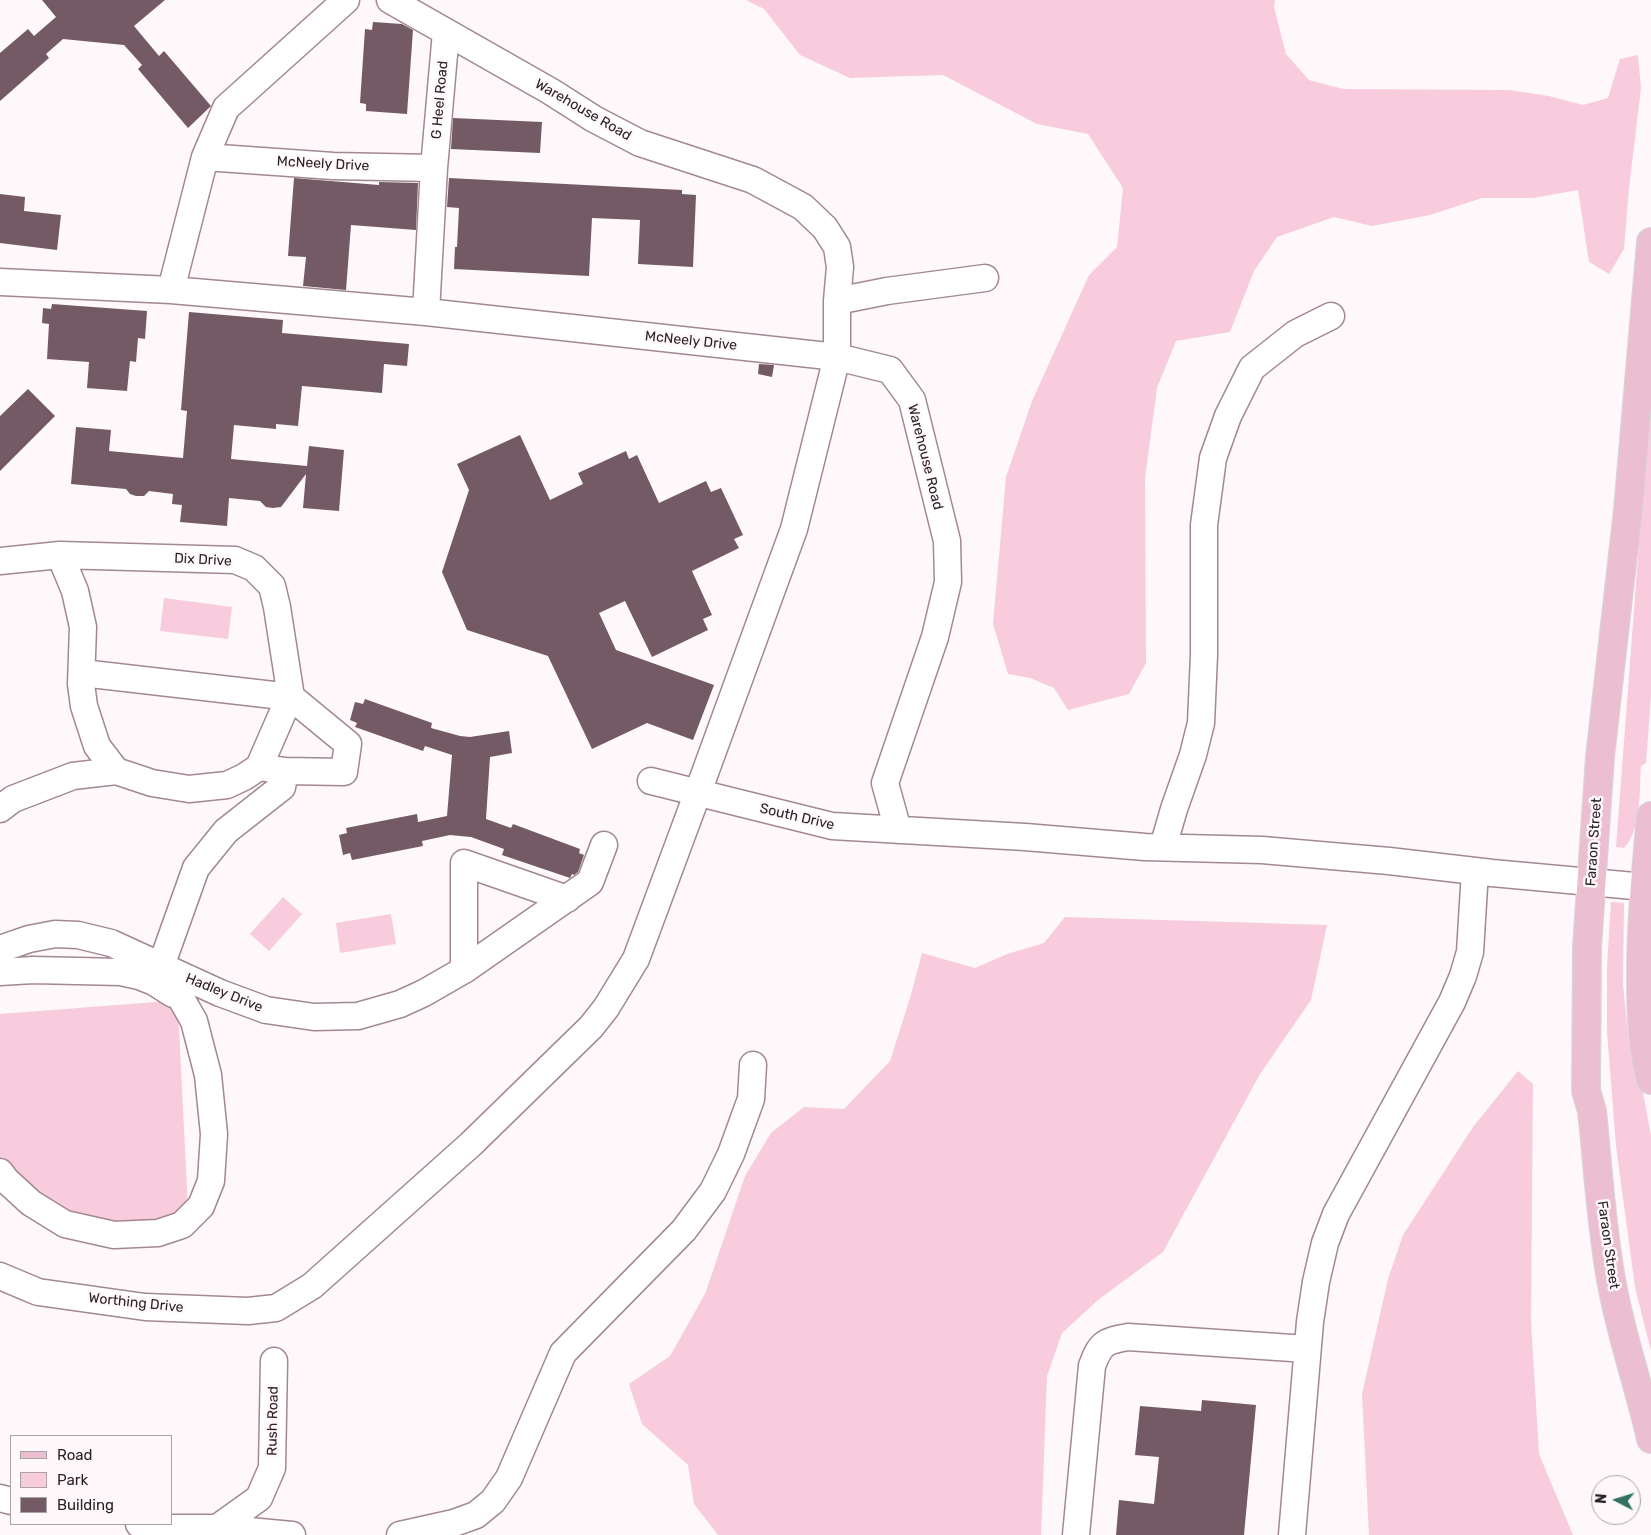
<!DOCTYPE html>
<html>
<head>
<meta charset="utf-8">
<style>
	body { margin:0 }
	#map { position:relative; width:1651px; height:1535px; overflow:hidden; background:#fef8fa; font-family:Rubik,sans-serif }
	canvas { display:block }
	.legend { position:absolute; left:10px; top:1435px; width:162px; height:90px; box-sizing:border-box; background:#fef8fa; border:1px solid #aaa2a5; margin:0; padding:6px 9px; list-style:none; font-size:15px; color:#2c2125 }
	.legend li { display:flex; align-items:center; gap:10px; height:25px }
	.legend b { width:25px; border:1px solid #aaa2a5 }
	.north { position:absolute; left:1591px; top:1475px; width:50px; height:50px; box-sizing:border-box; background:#fef8fa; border:1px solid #aaa2a5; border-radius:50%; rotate:275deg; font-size:14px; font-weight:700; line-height:20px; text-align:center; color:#2c2125 }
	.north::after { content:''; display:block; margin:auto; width:18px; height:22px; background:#307160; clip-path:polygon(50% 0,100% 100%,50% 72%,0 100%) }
</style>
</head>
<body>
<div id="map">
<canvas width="1651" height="1535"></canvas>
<ul class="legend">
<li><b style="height:6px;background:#ebbfd1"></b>Road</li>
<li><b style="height:14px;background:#f8ccdd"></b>Park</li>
<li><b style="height:14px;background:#735a64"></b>Building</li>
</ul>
<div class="north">N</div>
</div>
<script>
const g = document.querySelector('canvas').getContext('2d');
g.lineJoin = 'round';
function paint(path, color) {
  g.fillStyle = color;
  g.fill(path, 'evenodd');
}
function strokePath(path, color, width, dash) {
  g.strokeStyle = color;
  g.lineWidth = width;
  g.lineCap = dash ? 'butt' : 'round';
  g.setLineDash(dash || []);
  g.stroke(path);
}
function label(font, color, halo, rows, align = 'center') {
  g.font = font + ' Rubik,sans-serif';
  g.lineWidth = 5;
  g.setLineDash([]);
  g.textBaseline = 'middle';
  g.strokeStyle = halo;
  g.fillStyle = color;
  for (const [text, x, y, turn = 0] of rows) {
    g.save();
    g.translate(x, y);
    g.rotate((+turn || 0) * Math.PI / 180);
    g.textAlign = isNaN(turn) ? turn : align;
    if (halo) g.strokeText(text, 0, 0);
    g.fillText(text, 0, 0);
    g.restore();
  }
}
paint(new Path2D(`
	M746 0H1275L1274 7 1286 54 1309 80 1343 89 1509 90 1549 96 1583 105 1608 98 1620 59 1638 55 1641 88 1629 188 1624 249 1609 274 1589 262 1578 190 1533 198H1482L1430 215 1372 226 1334 217 1277 237 1254 271 1230 332 1176 341 1157 388 1145 478 1146 663 1129 694 1068 710 1054 688 1030 678 1008 674 993 624 1006 477 1032 401 1089 275 1117 247 1123 188 1088 134 1037 124 943 75 850 78 800 55 764 9Z
	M1651 385V697L1646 763 1641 766C1639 790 1642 829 1624 848L1616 847Z
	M164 598 232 607 228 639 160 631Z
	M283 897 302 914 269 951 250 934Z
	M1611 902 1624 903 1623 984 1629 1045 1640 1076 1651 1136V1351L1635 1287 1616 1146 1607 1032V967Z
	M391 914 396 944 340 953 336 923Z
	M1065 917 1327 925 1311 1000 1260 1074 1163 1252 1098 1300 1062 1333 1047 1376 1041 1535H718L694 1504 688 1465 642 1424 629 1384 670 1356 705 1294 745 1176 771 1133 804 1107 844 1109 890 1061 910 998 922 953 975 968 1007 954 1044 943Z
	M169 1001 178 1009 188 1208 154 1228 65 1218 0 1162V1014Z
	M1518 1071 1533 1084 1531 1321 1539 1454 1573 1535H1369L1362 1394 1388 1279 1403 1235 1473 1127Z`), '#f8ccdd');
paint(new Path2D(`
	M42 0H165L134 26 159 56 164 51 211 106 210 107 188 128 138 69 142 65 124 45 63 39 46 54 49 58 0 101V53L28 29 34 36 56 17Z
	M373 22 402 24 413 30 407 114 366 111V104L360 103 365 29 372 30Z
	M453 118 542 122 540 153 451 149Z
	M294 178 379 185V182L418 183 416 230 351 225 346 290 303 286 306 257 288 256Z
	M449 178 682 190V194L696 195 693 267 638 264 640 220 592 218 589 276 454 269 455 247H457L459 208 447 207Z
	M0 194 25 197 24 211 61 215 57 250 0 243Z
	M52 304 147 311 145 339 138 338 136 362 130 361 127 391 87 388 89 362 47 359 49 324 42 323 43 308 51 309Z
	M189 312 283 320 282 333 409 344 407 366 384 364 382 393 302 386 298 426 276 424V429L234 425 231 459 307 466 309 446 344 450 339 511 303 508 306 474 281 507 273 508 266 507 260 501 229 498 227 526 180 522 182 505 172 504 173 494 149 491 144 496H136L130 494 126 489 71 484 76 427 111 430 109 451 183 458 187 411 181 410Z
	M759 364 774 365 772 377 758 374Z
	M28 389 55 416 0 471V416Z
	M520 435 550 500 583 484 578 473 626 451 629 459 637 455 659 503 706 481 711 492 721 488 743 535 734 539 739 548 692 571 712 615 703 619 708 630 652 657 625 601 599 613 616 650 714 685 693 740 647 723 592 749 548 656 467 630 442 572 469 490 457 464Z
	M365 699 432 723 431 728 460 736 470 737 509 731 512 753 490 757 486 819 511 828 513 824 580 849 579 853 584 855 578 872 574 875 572 874 570 878 502 855 504 849 471 837 450 835 422 841 423 846 352 860 350 853 343 855 339 835 347 833 346 828 417 814 418 822 447 816 452 755 425 746 423 751 355 727 357 723 350 720 355 702 363 704Z
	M1202 1400 1256 1405 1244 1535H1116L1119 1500 1154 1504 1159 1457 1135 1455 1140 1406 1201 1411Z`), '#735a64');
const minor = new Path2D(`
	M205 157 226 108 346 0
	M0 282 171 290 426 312 837 357 890 370 912 400 947 541 948 582 935 637 885 783 898 830
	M171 290 205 157 333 166 434 168
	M837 301 887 291 985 278
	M426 312 434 168 446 32
	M60 555 75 591 83 627 81 684 84 706 97 746 116 771
	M0 561 60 555 235 560 254 568 272 586 277 607 291 697 283 712 259 767 244 777 227 785 189 789 152 783 116 771 73 776 13 799 0 809
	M82 673 291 697 348 744 344 772 285 771 259 767
	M651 781 832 826 1025 837 1145 847 1262 850 1389 861 1492 873 1645 887
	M1163 847 1174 809 1193 755 1201 723 1204 655V525L1213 458 1228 416 1252 368 1295 334 1331 316
	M0 949 29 939 55 934 78 935 111 943 220 993 266 1010 314 1017 358 1016 400 1004 424 993 464 970 590 882 604 845
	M161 966 196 868 226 831 282 787 285 771
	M464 970V863L567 899
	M0 972 33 970 121 972 139 976 154 982 173 994
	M0 1172 6 1180 31 1203 65 1224 114 1235 158 1233 182 1225 201 1206 211 1181 214 1134 208 1075 194 1021 182 1000 176 973
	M0 1276 38 1292 145 1307 248 1311 276 1308 312 1286 471 1144 591 1027 606 1008 636 959 698 792 794 529 837 357V301L840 267 837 247 825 228 803 207 753 180 640 143 594 119 550 91 390 0
	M0 1498 11 1501
	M139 1524 168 1528H217L292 1535
	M217 1528 259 1498 272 1468 274 1361
	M400 1535 454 1523 476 1515 493 1501 509 1478 563 1353 684 1230 713 1191 731 1154 751 1099 753 1065
	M1076 1535 1092 1366C1100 1344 1104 1341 1128 1337L1307 1349
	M1292 1535 1310 1322 1316 1282 1325 1243 1336 1214 1452 1002 1463 976 1470 952 1475 871`);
const major = new Path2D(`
	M1651 242 1628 510 1600 757 1587 947 1586 1091 1592 1111C1598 1167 1601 1224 1611 1279 1620 1333 1639 1385 1651 1439
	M1651 816C1646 870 1641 923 1641 977 1641 1013 1642 1046 1651 1080`);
strokePath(minor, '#a38892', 29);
strokePath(major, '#d9d7d8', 30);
strokePath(minor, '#fff', 26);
strokePath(major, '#ebbfd1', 28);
label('14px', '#2c2125', '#fef8fa', [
	["G Heel Road",440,100,-85],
	["Warehouse Road",583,110,30],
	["McNeely Drive",323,164,3],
	["McNeely Drive",691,341,6],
	["Warehouse Road",925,457,76],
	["Dix Drive",203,560,3],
	["South Drive",797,817,13],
	["Faraon Street",1594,842,-86],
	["Hadley Drive",224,993,22],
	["Faraon Street",1608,1245,82],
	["Worthing Drive",136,1303,6],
	["Rush Road",273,1421,-89]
]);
</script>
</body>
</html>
